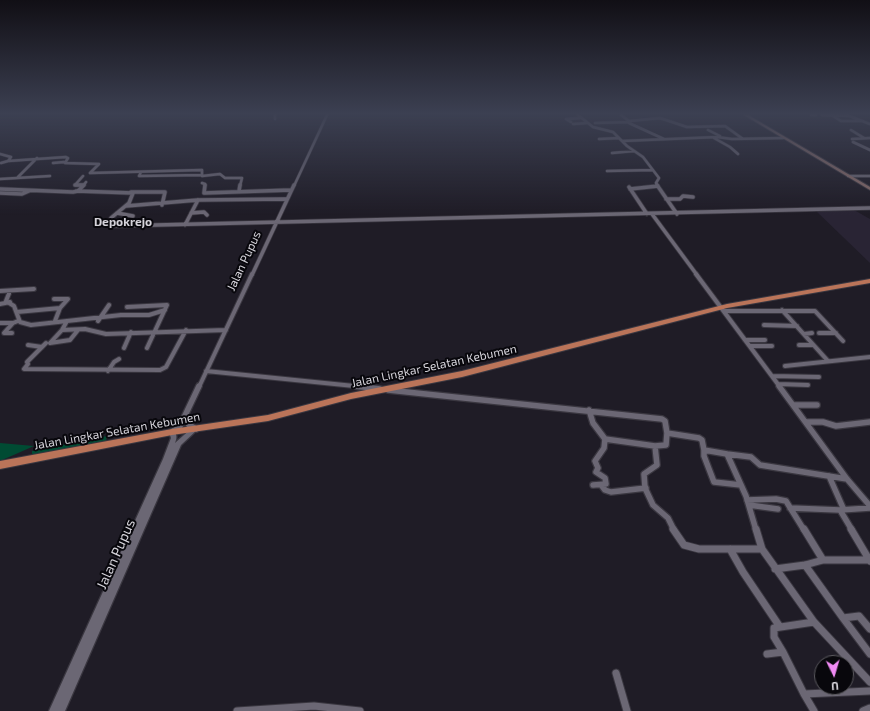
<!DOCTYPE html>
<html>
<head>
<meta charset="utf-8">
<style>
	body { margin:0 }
	#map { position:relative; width:870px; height:711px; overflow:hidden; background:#1f1c26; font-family:"Exo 2",sans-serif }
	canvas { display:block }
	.north { position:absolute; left:814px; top:655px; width:40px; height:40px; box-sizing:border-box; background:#08070c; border:1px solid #5a595e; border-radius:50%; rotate:175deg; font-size:11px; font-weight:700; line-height:16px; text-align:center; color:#d5d3da }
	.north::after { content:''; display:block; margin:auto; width:14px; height:18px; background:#f18bf5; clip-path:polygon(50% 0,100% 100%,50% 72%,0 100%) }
</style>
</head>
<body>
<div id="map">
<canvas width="870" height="711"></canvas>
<div class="north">U</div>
</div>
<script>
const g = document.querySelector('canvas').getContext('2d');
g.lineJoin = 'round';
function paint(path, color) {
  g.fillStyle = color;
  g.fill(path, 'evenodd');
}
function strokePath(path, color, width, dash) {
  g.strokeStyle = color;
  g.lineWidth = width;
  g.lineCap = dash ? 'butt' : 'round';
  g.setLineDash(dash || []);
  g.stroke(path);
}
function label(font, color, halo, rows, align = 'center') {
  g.font = font + ' "Exo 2",sans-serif';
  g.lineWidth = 4;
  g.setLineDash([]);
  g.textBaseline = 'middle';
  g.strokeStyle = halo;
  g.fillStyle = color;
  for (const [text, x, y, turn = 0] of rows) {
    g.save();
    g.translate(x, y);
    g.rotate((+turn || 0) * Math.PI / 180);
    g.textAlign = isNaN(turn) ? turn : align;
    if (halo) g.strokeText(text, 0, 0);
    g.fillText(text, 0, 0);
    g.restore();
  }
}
paint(new Path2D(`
	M815 210H854L870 219V263Z`), '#292434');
paint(new Path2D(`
	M107 436 106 441 32 456V451Z
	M0 443 34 446 0 461Z`), '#004b33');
const minorFar4 = new Path2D(`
	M275 115V119
	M578 115 593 127 613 132 627 146 643 157 659 178 656 183 658 186
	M621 115 629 121V123L664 139
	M811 115H816
	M822 115 849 116
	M847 115 870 124
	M833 116 841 121H863
	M629 121 660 118 687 127 725 126 743 139
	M571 122 566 119 580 118
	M595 123 629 122
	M573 124 587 123
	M708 130 720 136
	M851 130 864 138
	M714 138 730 147 738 154
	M599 139 619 138
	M852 139 870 138
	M622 141 717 137 732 139 783 138
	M853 142 870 150
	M612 153 634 151
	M0 154 11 157 8 161 1 163
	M8 161 66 157 68 158 65 163 99 164 90 173 202 170V176L220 174 225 178H242L240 186
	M53 163 64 162
	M607 171 653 170
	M141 172 139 176 202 175
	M83 176 75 185H83
	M848 176H870
	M18 177 37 158
	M0 179 50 176
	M202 183 205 184V186
	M83 186 86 182
	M294 186 327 115`);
const minorFar3 = new Path2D(`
	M75 185H83
	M205 185 204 193 291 190
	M657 185 677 214
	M629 187 647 214
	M0 189 73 192 78 191 84 185
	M630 189 658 186
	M76 191 133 193 129 203 111 218 109 225 114 226 870 208
	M239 191 240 185
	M131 192H165L162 205
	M0 193 22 194 29 191
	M666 199H680L683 196 693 197
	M126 206 198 200 286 199
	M117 213 133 216
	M191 213 204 212 207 215
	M652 214 697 275
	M185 225 198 200
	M252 275 294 185`);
const minorFar2 = new Path2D(`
	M696 274 780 387
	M0 291 34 289
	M10 291 6 301 14 306 20 322 31 325 67 321 62 330 50 343 70 340 78 330
	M54 299H68L60 308 55 321
	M0 304 10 302
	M127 307 167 305 147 348
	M782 310 828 361
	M724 311H815L843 341
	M17 312 60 308
	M67 321 121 315H149L165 310
	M98 321 109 305
	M0 323H13
	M764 325 797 326
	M62 330 85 329 106 334 226 330
	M12 333H4L13 323 18 321
	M819 333H836
	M804 334 812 333
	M745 340H765
	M46 343 27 362 28 364 24 369 160 370 166 367 186 330
	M28 345 42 347
	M799 345H813
	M750 346H772
	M124 348 131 332
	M785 366 870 357
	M108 371 114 362 119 359
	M206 371 364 387
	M772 376 819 377
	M778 384 808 385
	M199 387 252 274`);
const minorFar1 = new Path2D(`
	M355 386 380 389
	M779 386 847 479 870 506
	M388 390 662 419 665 421 667 433 699 438 702 440 704 450 727 454 746 496 756 530
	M794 405H817
	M589 410 593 423 605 439 655 446 657 465 644 474 645 488 653 505 668 518 674 530
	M185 417 189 425 196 429
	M807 422H823L836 426 870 422
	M173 431 180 426 199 386
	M655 446 666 445 667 433
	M704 450V456L714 482 741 485
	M727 454 751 457 760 465 847 479
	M829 476 844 510
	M593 485 606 484 605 478 596 472 598 468 595 461 604 448 605 439
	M602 486 605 490 611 492 646 488
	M747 500 776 499 786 501 804 530
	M749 505 778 509
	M790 508 840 510 870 508
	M840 510 852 530`);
const minor = new Path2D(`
	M673 529 684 545 699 549H762
	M756 529 762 549 814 622 870 682
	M804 529 823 560
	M851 529 870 561
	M730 549 743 572 780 627
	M805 565 843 618 859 616 870 629
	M775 569 805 565 823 560H869
	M843 618 870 654
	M783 652 804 694
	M767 654 783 652 774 637V628L814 622
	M616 673 627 711
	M237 711 314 706 360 711
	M814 711 804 694 870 691
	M863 711 870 708`);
const tertiary = new Path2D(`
	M193 427H197L198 429 181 445 65 711H49L163 459 171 438 169 432 170 430H174C177 435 177 438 175 443Z`);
const secondary = new Path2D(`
	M744 115H748L870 187V190Z`);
const trunk = new Path2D(`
	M870 279V283L727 308 462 377 351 399 268 421 172 435 0 469V461L172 429 268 415 351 393 462 371 727 304Z`);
strokePath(minorFar4, '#3a3740', 3.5);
strokePath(minorFar3, '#3a3740', 5);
strokePath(minorFar2, '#3a3740', 6);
strokePath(minorFar1, '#3a3740', 8);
strokePath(minor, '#3a3740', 9);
strokePath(tertiary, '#3a3740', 2.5);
strokePath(secondary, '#3a3740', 2);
strokePath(trunk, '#3a3740', 2);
strokePath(minorFar4, '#6b6774', 2.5);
strokePath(minorFar3, '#6b6774', 3.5);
strokePath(minorFar2, '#6b6774', 4);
strokePath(minorFar1, '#6b6774', 5.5);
strokePath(minor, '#6b6774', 7);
paint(tertiary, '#6b6774');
paint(secondary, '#886c6a');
paint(trunk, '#ba7459');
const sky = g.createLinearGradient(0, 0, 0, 215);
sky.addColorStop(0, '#110f15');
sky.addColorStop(0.53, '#3c4052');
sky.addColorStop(1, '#3c405200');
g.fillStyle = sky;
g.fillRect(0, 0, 870, 215);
label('bold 12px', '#d5d3da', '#08070c', [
	["Depokrejo",123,222]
]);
label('12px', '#d5d3da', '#08070c', [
	["Jalan Pupus",244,261,-65],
	["Jalan Lingkar Selatan Kebumen",434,366,-12],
	["Jalan Lingkar Selatan Kebumen",117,431,-10]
]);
label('14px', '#d5d3da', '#08070c', [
	["Jalan Pupus",116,554,-66]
]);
</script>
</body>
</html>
